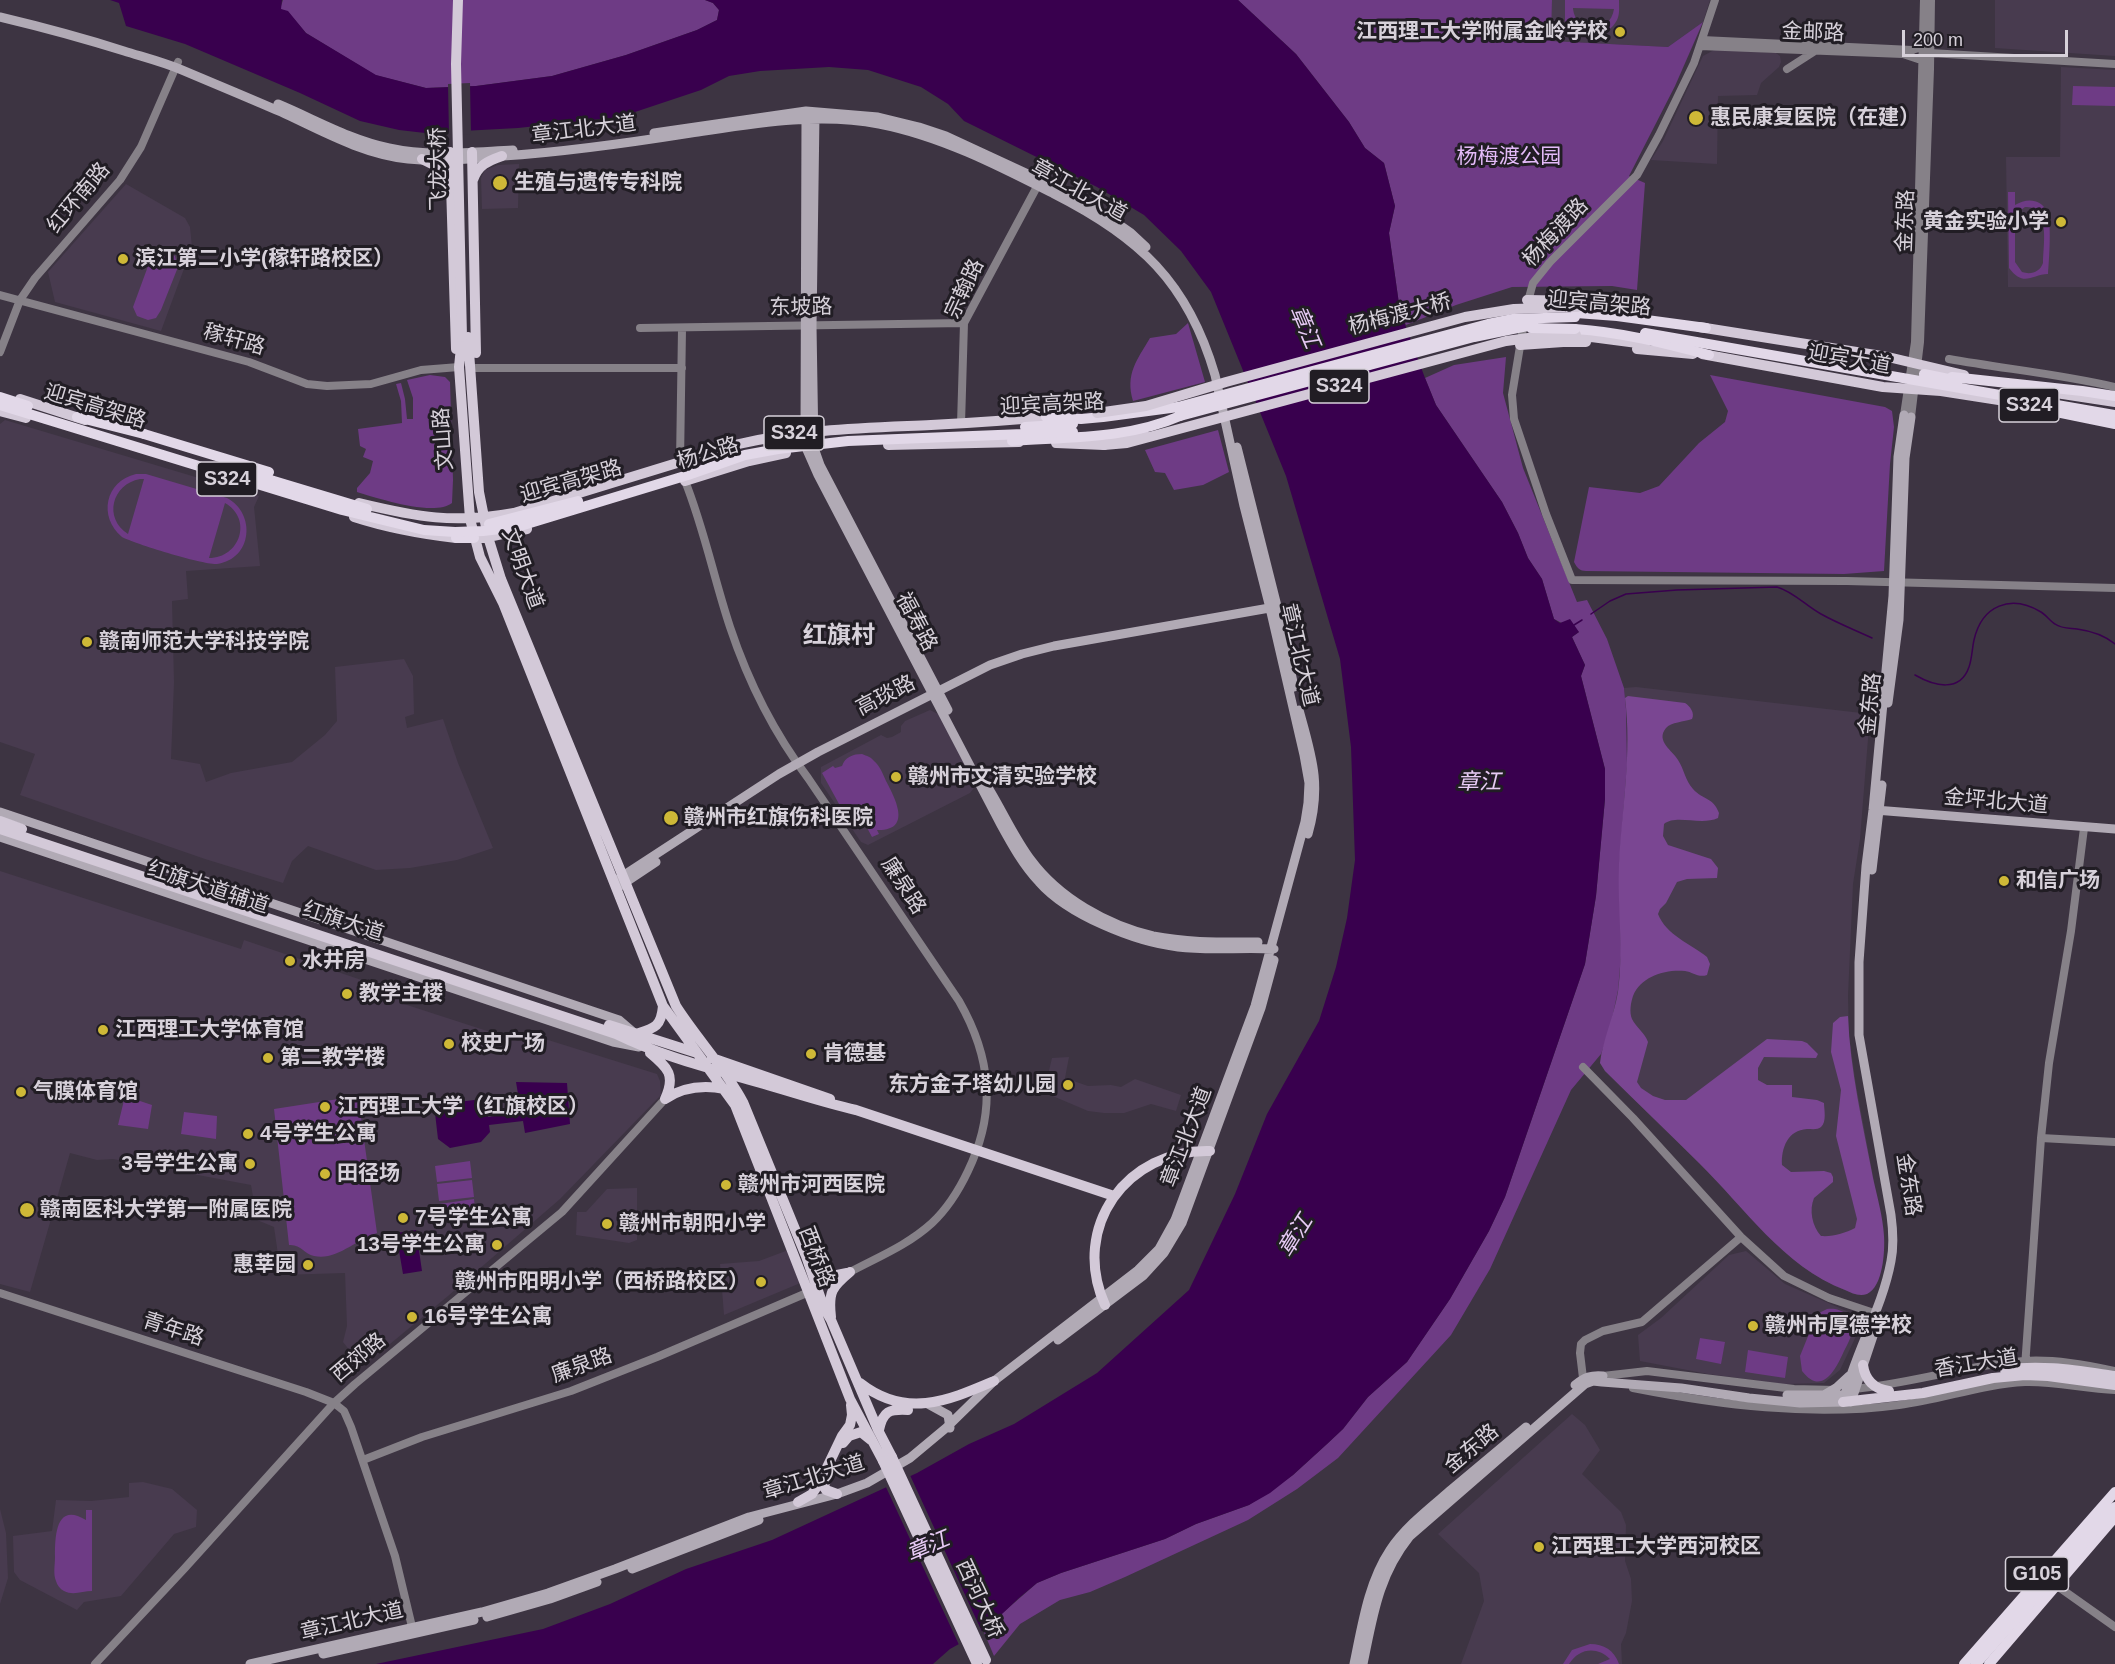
<!DOCTYPE html>
<html>
<head>
<meta charset="utf-8">
<style>
	body { margin:0 }
	#map { position:relative; width:2115px; height:1664px; overflow:hidden; background:#3d3442; font-family:Helvetica,sans-serif }
	canvas { display:block }
	.scale { position:absolute; left:1902px; top:30px; width:166px; height:27px; box-sizing:border-box; border:3px solid #d7d1da; border-top:0; padding-left:8px; font-size:18px; line-height:21px; white-space:nowrap; color:#d7d1da; -webkit-text-stroke:4px #211d24; paint-order:stroke }
</style>
</head>
<body>
<div id="map">
<canvas width="2115" height="1664"></canvas>
<div class="scale">200 m</div>
</div>
<script>
const g = document.querySelector('canvas').getContext('2d');
g.lineJoin = 'round';
function paint(path, color) {
  g.fillStyle = color;
  g.fill(path, 'evenodd');
}
function strokePath(path, color, width, dash) {
  g.strokeStyle = color;
  g.lineWidth = width;
  g.lineCap = dash ? 'butt' : 'round';
  g.setLineDash(dash || []);
  g.stroke(path);
}
function label(font, color, halo, rows, align = 'center') {
  g.font = font + ' Helvetica,"Noto Sans SC",sans-serif';
  g.lineWidth = 6;
  g.setLineDash([]);
  g.textBaseline = 'middle';
  g.strokeStyle = halo;
  g.fillStyle = color;
  for (const [text, x, y, turn = 0] of rows) {
    g.save();
    g.translate(x, y);
    g.rotate((+turn || 0) * Math.PI / 180);
    g.textAlign = isNaN(turn) ? turn : align;
    if (halo) g.strokeText(text, 0, 0);
    g.fillText(text, 0, 0);
    g.restore();
  }
}
paint(new Path2D(`
	M1552 0H1710L1703 22 1668 47 1550 41Z
	M1995 0H2115V56L1995 48Z
	M1716 49 1776 53 1780 56 1781 62 1779 67 1761 83 1757 95 1718 96 1717 164 1651 160 1663 141 1703 56Z
	M2061 67 2115 70V287H2008L2006 157H2060Z
	M519 164 518 208 482 209 481 178 485 170 498 165Z
	M126 184 185 218 190 227 192 247 161 331 55 302 48 272Z
	M5 420 259 496 254 507 260 566 186 571 188 599 172 601 174 682 171 759 200 764 206 782 231 773 292 762 325 735 337 721 335 667 404 659 413 676 414 714 405 717 407 728 443 719 458 763 493 848 457 860 410 868 376 870 308 846 292 861 283 883 205 859 20 795 35 754 0 742V424Z
	M1636 687 1870 714 1860 839 1853 884 1848 996 1849 1036 1856 1085 1884 1235 1883 1263 1878 1281 1874 1288 1867 1294 1858 1295 1835 1286 1812 1273 1782 1249 1701 1165 1605 1071 1600 1063 1627 765 1628 729 1624 688Z
	M930 710 938 714 975 784 974 788 970 793 868 845 861 842 821 783V767L881 735 887 738 892 737 901 732V726L905 721Z
	M0 871 241 949 244 940 382 987 391 998H400L406 995 408 1001 404 1004 518 1041 527 1039 529 1034 657 1074 660 1081 661 1095 560 1199 448 1296 367 1363 361 1365 343 1342 347 1326 345 1273 281 1275 274 1227 257 1220 251 1185 113 1159 97 1160 70 1153 30 1292 0 1284Z
	M1069 1057 1065 1078 1088 1086 1111 1085 1121 1087 1135 1079 1181 1095 1176 1111 1151 1104 1124 1113H1104L1088 1111 1048 1094 1051 1086 1046 1083 1052 1058Z
	M637 1188V1240L629 1243 576 1235 577 1212H586L607 1189Z
	M791 1249 801 1280 798 1284 724 1315 720 1264 759 1261Z
	M1746 1251 1785 1284 1851 1313 1857 1334 1840 1370 1824 1383 1784 1384 1708 1374 1640 1361 1638 1335 1661 1318 1729 1255Z
	M1572 1414 1585 1425 1600 1450 1582 1474 1621 1512 1626 1525 1625 1561 1631 1579 1632 1601 1626 1633 1621 1644 1622 1664H1461L1484 1601 1479 1573 1438 1534Z
	M143 1482 172 1489 197 1510 196 1527 174 1534 121 1596 84 1602 77 1610 20 1580 14 1572 13 1536 52 1531 56 1500 91 1501 129 1497V1483Z
	M0 1509 6 1533 8 1578 0 1604Z`), '#483b4f');
paint(new Path2D(`
	M283 0H705L713 3 719 10 717 20 697 30 626 55 552 76 476 86 426 88 375 75 306 33 288 12 280 9Z
	M1238 0H1552L1551 41 1668 47 1703 22 1675 86 1629 176 1645 183 1637 290 1612 286 1512 287 1456 305 1406 325 1400 311 1389 233 1395 206 1384 163 1365 148 1349 122 1296 54Z
	M1565 0H1619C1619 7 1620 14 1617 20 1608 38 1586 37 1574 25L1573 33H1565ZM1573 9V8L1614 9C1610 35 1576 34 1573 9Z
	M2073 86 2115 87V106L2072 105Z
	M2008 192H2015V205C2026 198 2041 198 2047 212 2052 222 2049 261 2048 274 2032 274 2024 288 2009 268ZM2025 207C2051 205 2043 246 2043 263 2040 272 2031 275 2022 272L2015 262V219L2017 213Z
	M164 250 175 256 178 267 161 310 156 318 148 320 137 316 133 307 151 258 155 253Z
	M1188 323 1205 382 1133 401C1125 374 1137 360 1150 338L1176 334Z
	M1506 357 1503 393 1523 468 1577 602 1587 600 1607 639 1624 688 1626 709 1627 765 1619 867 1621 955 1618 990 1610 1028 1601 1054 1571 1090 1490 1269 1451 1335 1338 1458 1297 1489 1248 1520 1125 1577 1090 1592 1060 1600 1020 1624 994 1656 983 1630 1037 1583 1061 1573 1165 1539 1196 1524 1249 1505 1293 1475 1327 1444 1343 1429 1368 1397 1407 1362 1450 1299 1489 1231 1505 1197 1585 964 1596 896 1605 799V769L1581 676 1585 665 1572 637 1579 632 1554 619 1542 579 1528 558 1518 533 1502 502 1436 405 1425 378 1454 365Z
	M430 375 445 377 450 382 453 480 452 503C434 517 377 498 357 492V488L370 473 373 461 363 457 366 449 360 446 358 429 402 423 401 401 396 384 401 383 405 399 407 419H413V398L407 380Z
	M1710 375 1885 407 1892 411 1894 427 1890 464 1884 571 1844 574 1586 571C1580 571 1577 568 1574 562L1589 487 1640 493 1659 486 1699 443 1725 422 1728 411Z
	M1218 430 1229 472 1203 485 1174 490 1165 473 1155 472 1145 450Z
	M136 474H146L227 498C256 513 253 559 217 564 204 565 135 544 122 537 98 517 105 481 136 474ZM140 479H144L128 534C103 518 112 484 140 479ZM225 503C253 519 240 558 209 558Z
	M862 754C867 756 871 757 874 761 880 766 883 774 886 781 895 798 913 831 877 830L879 834 872 837 856 807 844 813 822 773 833 766 835 768 842 766C845 757 853 754 862 754Z
	M125 1096 152 1105 148 1129 118 1125Z
	M358 1096 377 1233C356 1239 337 1261 314 1256 304 1254 301 1244 289 1245L274 1109Z
	M184 1112 217 1116 216 1139 181 1134Z
	M470 1161 472 1178 437 1182 435 1166Z
	M472 1180 474 1197 439 1201 437 1184Z
	M474 1199 476 1216 441 1220 439 1204Z
	M1827 1309C1840 1307 1853 1315 1852 1329 1852 1337 1847 1345 1844 1351 1836 1369 1822 1397 1802 1371L1800 1356 1817 1314Z
	M1700 1338 1725 1342 1721 1364 1696 1359Z
	M1748 1350 1788 1357 1785 1378 1745 1372Z
	M86 1510H92V1591C83 1591 73 1596 64 1591 60 1589 57 1585 56 1581 53 1574 55 1565 55 1557 55 1538 55 1501 86 1520Z
	M1590 1644C1604 1644 1614 1650 1619 1664H1598L1610 1659C1597 1646 1579 1648 1569 1664H1563L1572 1650Z`), '#6e3b85');
paint(new Path2D(`
	M1628 696 1685 703C1690 706 1695 713 1692 719 1684 722 1671 722 1666 728 1655 741 1673 751 1678 760 1684 769 1685 780 1693 789 1703 800 1713 797 1719 813L1718 818C1701 826 1676 814 1664 824L1663 836 1668 845 1711 859 1718 868 1717 878 1687 879 1677 882 1666 903 1660 909 1658 914C1666 935 1691 944 1707 957L1710 964 1707 975C1698 978 1693 972 1685 971 1666 969 1641 976 1633 996 1631 1002 1629 1012 1632 1019 1636 1027 1645 1033 1648 1042L1637 1082 1641 1088 1653 1096 1665 1100H1686L1767 1039 1802 1041 1807 1043 1818 1054 1816 1058 1764 1057 1758 1068V1080L1767 1085H1792V1097L1817 1100 1824 1103C1824 1109 1827 1122 1821 1127 1818 1130 1812 1129 1807 1129 1788 1130 1781 1148 1782 1165L1791 1172 1824 1171 1831 1173 1833 1177V1182L1814 1198C1809 1210 1812 1226 1821 1236 1833 1237 1845 1233 1855 1228L1857 1219 1836 1136 1841 1090 1831 1052 1833 1023 1840 1017 1848 1016C1850 1070 1863 1125 1873 1178 1877 1196 1883 1217 1884 1236 1885 1251 1883 1287 1867 1294 1859 1297 1852 1293 1845 1290 1784 1267 1744 1207 1699 1163 1668 1132 1636 1102 1605 1071L1600 1063C1603 1039 1614 1016 1618 992 1624 949 1617 906 1619 863 1622 808 1632 753 1625 698Z`), '#7a4692');
paint(new Path2D(`
	M110 0H282L281 9 288 11 306 33 376 75 426 88 476 86 552 76 626 55 697 30 717 20 719 10 713 3 705 0H1238L1296 54 1349 122 1365 148 1384 163 1395 206 1389 233 1400 311 1425 378 1436 405 1502 502 1518 533 1528 558 1542 579 1554 619 1560 623 1570 619 1579 632 1572 637 1585 665 1581 676 1605 769V799L1596 896 1585 964 1505 1197 1489 1231 1450 1299 1407 1362 1368 1397 1343 1429 1327 1444 1293 1475 1270 1493 1249 1505 1196 1524 1165 1539 1061 1573 1037 1583 1019 1598 986 1629 950 1649 933 1664H376L543 1629 610 1604 686 1569 772 1540 917 1473 969 1444 1014 1424 1097 1373 1189 1290 1235 1194 1267 1114 1319 1021 1336 967 1347 918 1355 860 1351 747 1340 659 1286 476 1211 292 1181 251 1144 215 1097 187 964 121 948 104 921 87 868 70 829 67 760 71 729 76 701 90 620 117 518 128 425 133 399 130 360 121 300 93 185 44 126 26 119 3Z
	M516 1082 567 1083 570 1124 525 1133 523 1121 489 1125 490 1132 481 1142 450 1148 438 1139 435 1113 443 1104 474 1100 487 1107 488 1117 521 1112Z
	M416 1230 422 1271 403 1274 396 1233Z`), '#39004e');
paint(new Path2D(`
	M470 83 471 134 449 135 448 84Z
	M909 1473 983 1634 960 1647 885 1485Z`), '#3d3442');
strokePath(new Path2D(`
	M1591 614 1610 601 1626 594 1677 590 1777 587C1794 592 1806 606 1821 614 1837 623 1855 630 1872 638
	M1574 625 1582 620
	M1915 675C1934 686 1960 693 1969 667 1972 659 1972 649 1974 640 1982 605 2011 594 2041 612 2046 615 2050 621 2055 624 2062 629 2070 628 2077 629 2092 631 2104 635 2115 644`), '#39004e', 1.5);
strokePath(new Path2D(`
	M1702 40 1912 50 1923 47
	M1700 46 1903 54 1924 61
	M1930 53 2115 64
	M1787 69 1815 51
	M0 295 249 362 307 384 327 386 371 384 421 370 459 367
	M1527 305 1533 283 1550 262 1637 175 1659 135 1694 63 1715 0
	M1524 322 1512 395 1514 419 1546 514 1572 580 1847 581 2115 588
	M640 328 964 323
	M0 352 20 300 35 278 120 180 141 147 178 62
	M1949 359C2005 369 2060 374 2115 387
	M476 368H682
	M1904 415 1915 342 1924 0
	M1911 417 1920 342 1930 69 1931 0
	M961 424 964 323 1040 181
	M680 462 682 329
	M685 481C704 528 714 579 730 627 748 681 774 733 808 778L959 1001C991 1057 997 1111 968 1171 959 1190 948 1208 932 1223 908 1245 878 1257 850 1272
	M1583 1067 1633 1118 1741 1237 1784 1276 1829 1298 1880 1315
	M2041 1138 2115 1142
	M0 1293 306 1392 334 1403 344 1411 351 1427 395 1556 413 1631
	M2025 1367 2041 1138 2049 1063 2071 931 2084 828
	M1603 1376 1647 1371 1794 1389 1835 1390
	M1583 1378 1580 1353 1581 1344 1585 1340 1603 1331 1642 1322 1741 1237
	M1633 1388C1720 1405 1811 1417 1899 1405 1941 1400 1982 1384 2025 1382 2055 1381 2085 1389 2115 1390
	M1853 1389C1910 1384 1966 1365 2024 1361 2054 1359 2086 1365 2115 1371
	M363 1460 422 1437 571 1391 657 1357 809 1292
	M2053 1583 2115 1627
	M95 1664 184 1569 334 1403 355 1384 562 1212 665 1099`), '#868188', 8);
strokePath(new Path2D(`
	M0 17C42 27 83 38 124 51 143 57 163 62 182 70 215 84 249 98 281 112 322 131 362 154 408 159 439 162 472 159 503 156 566 152 628 143 691 133 752 124 817 112 879 124 941 136 999 166 1054 194 1139 237 1188 282 1215 375L1244 506 1270 608 1304 755 1309 783 1308 803 1305 822 1255 1006 1175 1220 1159 1249 1138 1270 994 1381 946 1428 910 1458 867 1483 837 1494 749 1517 615 1569 548 1593 482 1612 250 1664
	M278 104C314 119 350 140 389 148 429 157 472 152 513 150
	M815 115 812 326 814 448 820 465 948 710
	M806 116 805 431 807 450 818 475 1001 825C1012 845 1023 865 1039 882 1068 915 1135 942 1178 947 1210 951 1242 947 1274 949
	M654 133 806 111 878 117 919 127 946 136 1041 180 1098 210 1131 233 1146 247
	M1237 447 1277 606 1294 687
	M1888 703 1899 620 1905 458 1911 417
	M1299 710C1312 757 1322 785 1308 834
	M989 789C1003 812 1015 839 1031 860 1059 898 1107 925 1153 936 1188 943 1223 942 1258 942
	M1875 810 2115 829
	M0 812 619 1020 633 1032
	M0 837 613 1042 639 1047
	M1872 870 1882 785
	M618 879 779 774 818 752 990 665 1022 654 1054 646 1275 607
	M620 886 656 862
	M1058 1340 1143 1276 1164 1253 1182 1223 1261 1008 1274 960
	M1575 1385C1585 1377 1591 1375 1603 1376
	M1787 1395H1844
	M1824 1395 1836 1388 1849 1376
	M1851 1402 1876 1327
	M928 1404 948 1415 950 1428
	M632 1569 759 1520
	M487 1617 550 1599 597 1582
	M323 1654 474 1620
	M1354 1664C1362 1626 1368 1583 1390 1550 1406 1526 1430 1508 1452 1489 1476 1469 1501 1448 1526 1427
	M1363 1664C1373 1616 1378 1576 1410 1536L1585 1384 1593 1381 1602 1382 1681 1388 1749 1398 1800 1403 1843 1402C1854 1354 1882 1310 1891 1261 1894 1246 1893 1230 1891 1215L1859 1035V962L1866 866 1873 810 1893 596 1898 457 1904 415`), '#b1aab5', 9);
strokePath(new Path2D(`
	M450 152 456 349
	M472 152 476 353
	M422 159 440 168 451 182
	M473 180C478 165 488 161 502 156
	M1527 300 1586 301
	M1577 307 1625 312
	M1699 327 1888 357 1964 375
	M1576 335 1645 344
	M462 337 459 367 470 519 480 557 503 603 663 1006 735 1105 850 1399 883 1461
	M468 337 479 492 488 537 501 579 676 1006C697 1039 725 1068 743 1102L806 1256 824 1308 831 1320 878 1430 892 1457
	M1520 345 1563 342H1586
	M1637 349 1693 354
	M1702 354 1883 387 1941 391 2018 403
	M2056 393 2115 402
	M20 399 85 420
	M0 411 26 418
	M1106 439 1144 434
	M1056 443 1104 445
	M888 445 1019 442
	M685 481 749 461 786 453
	M359 503C417 517 454 524 514 513L739 444C803 429 866 428 931 425 972 423 1014 420 1055 416
	M354 517C388 528 421 534 456 538
	M483 538 527 529
	M0 821 22 829
	M0 829 616 1034C663 1057 713 1069 764 1084 795 1093 825 1103 856 1110L1114 1196
	M609 1025 697 1053
	M636 1034C655 1028 661 1027 663 1006
	M650 1053C668 1068 676 1075 665 1099
	M712 1058 830 1099
	M665 1099C683 1087 704 1085 725 1089
	M810 1260 822 1275 832 1276 847 1273
	M1105 1305C1070 1227 1127 1149 1210 1151
	M831 1317C828 1292 832 1287 850 1272
	M1863 1365C1865 1380 1874 1389 1889 1391
	M2005 1370C2041 1364 2079 1371 2115 1376
	M860 1383C906 1419 947 1401 994 1381
	M1843 1402 1923 1393 1993 1378 2025 1375 2048 1376 2115 1385
	M879 1430C883 1411 889 1409 908 1410
	M843 1443 849 1436 861 1432 871 1440
	M827 1476 824 1487 826 1490 837 1494
	M798 1502 812 1494 820 1482 842 1436 850 1425 852 1415 851 1405`), '#d3c9d8', 10);
strokePath(new Path2D(`
	M1576 313 1617 316 1706 328
	M1575 329C1620 332 1665 343 1709 355
	M77 417 144 434
	M1046 417 1081 419 1103 417 1178 407
	M1012 441C1069 437 1128 439 1180 416
	M456 538H474
	M1989 1664 2115 1517`), '#e2d8e8', 10);
strokePath(new Path2D(`
	M458 0 456 64 462 337
	M1097 413 1146 406 1226 382 1465 317 1514 309 1577 307
	M1104 445 1127 443 1506 341 1543 336 1576 335
	M892 1457 986 1660
	M883 1461 977 1664`), '#d3c9d8', 10);
strokePath(new Path2D(`
	M1531 328 1575 329
	M1645 333 2115 415
	M1924 374 1958 381
	M1952 377 2082 391 2115 396
	M0 397 28 406
	M0 405 342 510 424 530 455 532 483 531 517 527 688 475 745 455 778 449 848 441 1073 432
	M1178 407 1488 324 1513 319 1575 317
	M2032 407 2115 424
	M1180 416 1474 337 1537 324
	M1025 427 1073 424
	M144 434 269 472
	M244 472 367 509
	M489 524 578 501
	M1964 1664 2115 1492
	M1976 1664 2115 1507`), '#e2d8e8', 10);
for (const [x, y, r, color] of [
	[1620,32,6,"#ceb837"],
	[1696,118,8,"#ceb837"],
	[500,183,8,"#ceb837"],
	[2061,222,6,"#ceb837"],
	[123,259,6,"#ceb837"],
	[87,642,6,"#ceb837"],
	[896,777,6,"#ceb837"],
	[671,818,8,"#ceb837"],
	[2004,881,6,"#ceb837"],
	[290,961,6,"#ceb837"],
	[347,994,6,"#ceb837"],
	[103,1030,6,"#ceb837"],
	[449,1044,6,"#ceb837"],
	[811,1054,6,"#ceb837"],
	[268,1058,6,"#ceb837"],
	[1068,1085,6,"#ceb837"],
	[21,1092,6,"#ceb837"],
	[325,1107,6,"#ceb837"],
	[248,1134,6,"#ceb837"],
	[250,1164,6,"#ceb837"],
	[325,1174,6,"#ceb837"],
	[726,1185,6,"#ceb837"],
	[27,1210,8,"#ceb837"],
	[403,1218,6,"#ceb837"],
	[607,1224,6,"#ceb837"],
	[497,1245,6,"#ceb837"],
	[308,1265,6,"#ceb837"],
	[761,1282,6,"#ceb837"],
	[412,1317,6,"#ceb837"],
	[1753,1326,6,"#ceb837"],
	[1539,1547,6,"#ceb837"]
]) {
  const dot = new Path2D();
  dot.arc(x, y, r, 0, 2 * Math.PI);
  g.fillStyle = color;
  g.fill(dot);
  strokePath(dot, '#211d24', 2);
}
for (const [x, y, w] of [
	[1339,386,60],
	[2029,405,60],
	[794,433,60],
	[227,479,60],
	[2037,1574,63]
]) {
  const box = new Path2D();
  box.roundRect(x - w / 2, y - 17, w, 34, 4.5);
  g.fillStyle = '#211d24';
  g.fill(box);
  strokePath(box, '#d7d1da', 1.5);
}
label('bold 20px', '#d7d1da', null, [
	["S324",1339,386],
	["S324",2029,405],
	["S324",794,433],
	["S324",227,479],
	["G105",2037,1574]
]);
label('bold 21px', '#d7d1da', '#211d24', [
	["江西理工大学附属金岭学校",1608,32,"right"],
	["惠民康复医院（在建）",1710,118],
	["生殖与遗传专科院",514,183],
	["黄金实验小学",2049,222,"right"],
	["滨江第二小学(稼轩路校区）",135,259],
	["赣南师范大学科技学院",99,642],
	["赣州市文清实验学校",908,777],
	["赣州市红旗伤科医院",684,818],
	["和信广场",2016,881],
	["水井房",302,961],
	["教学主楼",359,994],
	["江西理工大学体育馆",115,1030],
	["校史广场",461,1044],
	["肯德基",823,1054],
	["第二教学楼",280,1058],
	["东方金子塔幼儿园",1056,1085,"right"],
	["气膜体育馆",33,1092],
	["江西理工大学（红旗校区）",337,1107],
	["4号学生公寓",260,1134],
	["3号学生公寓",238,1164,"right"],
	["田径场",337,1174],
	["赣州市河西医院",738,1185],
	["赣南医科大学第一附属医院",40,1210],
	["7号学生公寓",415,1218],
	["赣州市朝阳小学",619,1224],
	["13号学生公寓",485,1245,"right"],
	["惠莘园",296,1265,"right"],
	["赣州市阳明小学（西桥路校区）",749,1282,"right"],
	["16号学生公寓",424,1317],
	["赣州市厚德学校",1765,1326],
	["江西理工大学西河校区",1551,1547]
], 'left');
label('21px', '#d7d1da', '#211d24', [
	["金邮路",1813,33,2],
	["章江北大道",584,130,-7],
	["飞龙大桥",439,169,-91],
	["章江北大道",1079,191,29],
	["红环南路",79,198,-50],
	["金东路",1906,221,-88],
	["杨梅渡路",1556,233,-47],
	["宗翰路",965,289,-65],
	["迎宾高架路",1599,304,5],
	["东坡路",801,308,-1],
	["杨梅渡大桥",1400,315,-15],
	["稼轩路",234,340,16],
	["迎宾大道",1849,360,10],
	["迎宾高架路",1052,405,-3],
	["迎宾高架路",95,407,17],
	["文山路",444,439,-94],
	["杨公路",708,454,-17],
	["迎宾高架路",571,482,-16],
	["文明大道",522,569,70],
	["福寿路",916,622,62],
	["章江北大道",1299,655,77],
	["高琰路",886,696,-27],
	["金东路",1871,704,-84],
	["金坪北大道",1996,802,5],
	["廉泉路",903,886,57],
	["红旗大道辅道",208,888,18],
	["红旗大道",343,922,18],
	["章江北大道",1187,1137,-69],
	["金东路",1908,1185,81],
	["西桥路",816,1257,69],
	["青年路",173,1330,18],
	["西郊路",359,1358,-40],
	["香江大道",1976,1364,-9],
	["廉泉路",582,1366,-20],
	["金东路",1472,1449,-40],
	["章江北大道",814,1478,-17],
	["西河大桥",979,1599,65],
	["章江北大道",352,1622,-13]
]);
label('21px', '#e4bbf9', '#211d24', [
	["杨梅渡公园",1509,157]
]);
label('italic 22px', '#e7cbf5', '#211d24', [
	["章江",1304,327,67],
	["章江",1479,783],
	["章江",1296,1236,-58],
	["章江",928,1547,-23]
]);
label('bold 24px', '#d7d1da', '#211d24', [
	["红旗村",839,636]
]);
</script>
</body>
</html>
